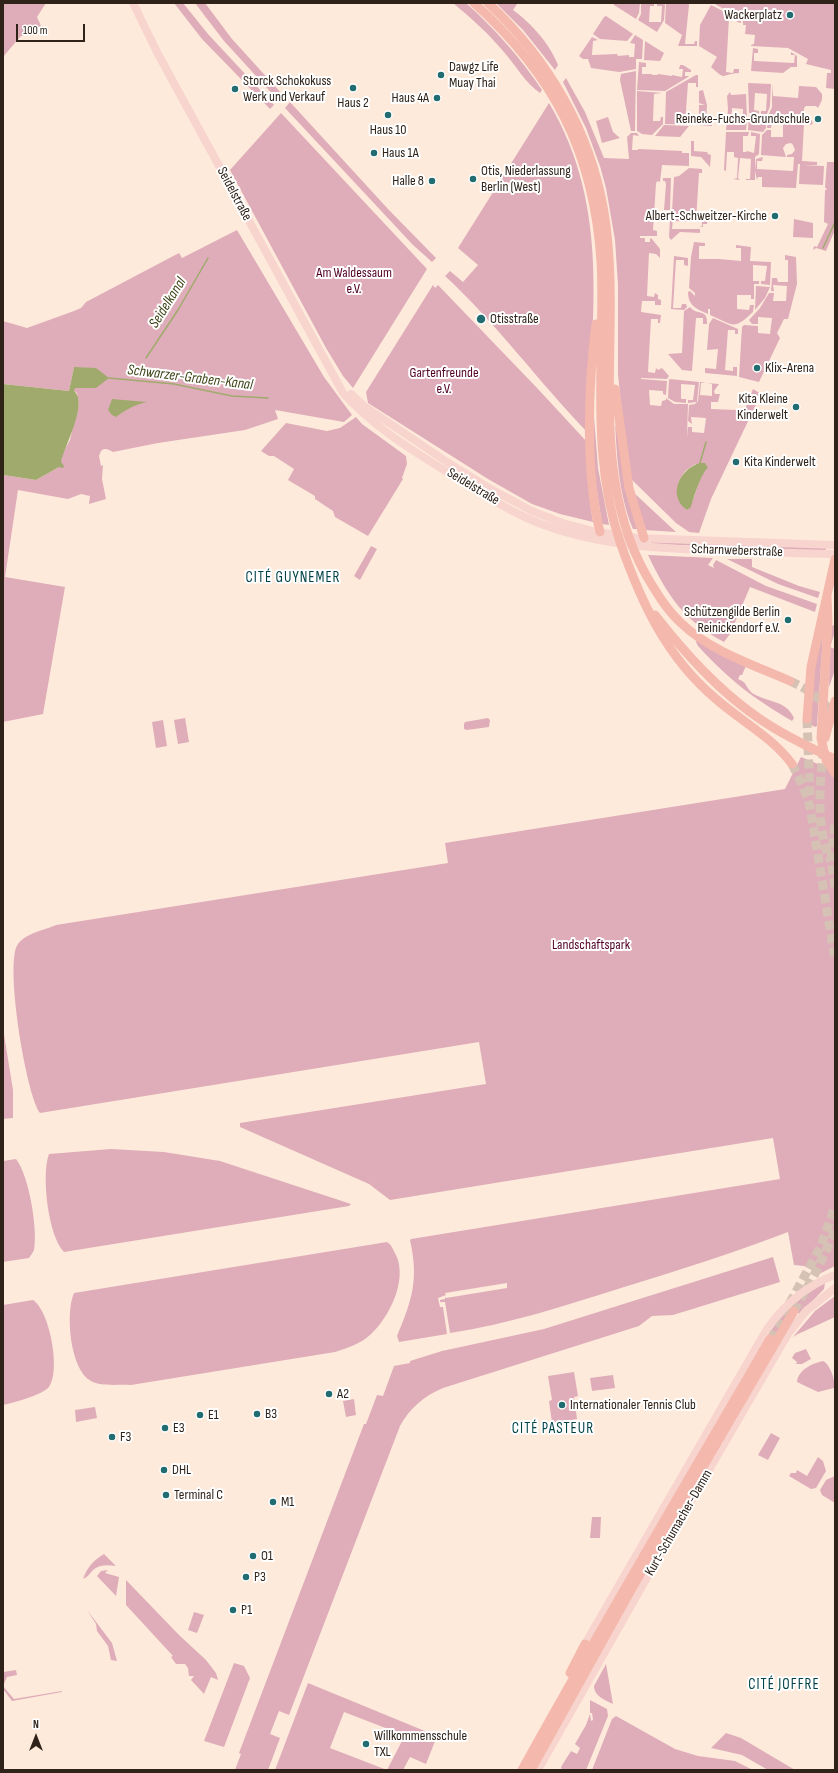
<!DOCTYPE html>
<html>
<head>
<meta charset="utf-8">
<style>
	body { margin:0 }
	#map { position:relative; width:838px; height:1773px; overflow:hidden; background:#feeadb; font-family:"Sofia Sans Condensed",sans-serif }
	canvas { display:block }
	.frame { position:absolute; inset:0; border:4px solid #2f2319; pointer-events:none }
	.north { position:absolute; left:16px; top:1717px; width:40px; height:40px; -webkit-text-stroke:3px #fff; paint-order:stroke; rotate:0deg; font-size:11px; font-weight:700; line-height:16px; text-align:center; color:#2f2319 }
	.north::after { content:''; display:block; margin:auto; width:14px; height:18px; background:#2f2319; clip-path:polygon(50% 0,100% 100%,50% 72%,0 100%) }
	.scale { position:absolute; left:16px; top:24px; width:69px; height:18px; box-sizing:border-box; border:2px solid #2f2319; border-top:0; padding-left:5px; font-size:12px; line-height:14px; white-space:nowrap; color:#2f2319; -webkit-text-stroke:3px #fff; paint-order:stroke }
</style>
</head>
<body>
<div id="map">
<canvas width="838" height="1773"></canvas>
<div class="frame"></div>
<div class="north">N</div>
<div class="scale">100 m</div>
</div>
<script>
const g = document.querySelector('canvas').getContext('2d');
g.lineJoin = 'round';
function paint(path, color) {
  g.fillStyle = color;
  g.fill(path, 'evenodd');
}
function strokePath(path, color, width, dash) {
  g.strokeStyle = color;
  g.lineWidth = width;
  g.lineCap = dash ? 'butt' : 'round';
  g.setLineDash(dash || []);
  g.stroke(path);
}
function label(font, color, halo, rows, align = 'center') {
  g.font = font + ' "Sofia Sans Condensed",sans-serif';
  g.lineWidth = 4;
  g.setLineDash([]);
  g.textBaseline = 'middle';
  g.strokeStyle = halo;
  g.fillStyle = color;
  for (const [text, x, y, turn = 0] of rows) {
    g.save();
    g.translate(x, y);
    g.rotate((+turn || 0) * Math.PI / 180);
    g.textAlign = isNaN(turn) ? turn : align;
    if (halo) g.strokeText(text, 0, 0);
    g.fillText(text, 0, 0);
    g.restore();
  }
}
paint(new Path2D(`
	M3 3H46L37 17 41 26 20 37 3 57Z
	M174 3H183L208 34 274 105 270 109 202 39Z
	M195 3H205L232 39 283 95 278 100 224 41Z
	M453 3H466C495 29 520 57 542 90L540 93C525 83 515 64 503 51 488 33 471 18 453 3Z
	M496 3H515L517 4 513 10C531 23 550 44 558 65L555 70 523 30Z
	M613 3H640L639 13 636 19 614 5Z
	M641 3H654V6H650L649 22H661L662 6H657V3H664L665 5 664 20 657 32 638 20 641 14Z
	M666 3H688L689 5 685 44H694L695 41H697V46H678L682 35 665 23Z
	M713 3H835V89L826 88 827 73H831V70L806 64 808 59 788 48 751 46V45L754 44 755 35 745 34 746 25H743V20Z
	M711 5 741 20V23L737 22 736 18H729L726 72 733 73 734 69H739V73C719 74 728 82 711 67L717 57 699 46 700 25Z
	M606 16 633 34 627 41 600 39 593 34 604 17Z
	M635 35 643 40 642 59H636V69L619 72 591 68 588 59H583L579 56 592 37 598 40 593 41 592 55 617 54 618 56 629 55V57H634L635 44 630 43Z
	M645 41 664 53 660 61 644 60Z
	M753 48 758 49V53H754V61L794 63 795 55H791V52L797 56V67H791L783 73 751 71Z
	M639 62 646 63V67H642V74H652V75H657L658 74 672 76V75L682 77 683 69H679L680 65H683L691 70V72H685V76H689L688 77 665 91 637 90Z
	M636 71 635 131H631L620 80 621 74Z
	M696 75H698V87H696V83H688L685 124 693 125 694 121H697V125L665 124 666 92Z
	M566 78 585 112 604 158 629 159 627 137 631 133H637L639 136 633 135 632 150H638V149L682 151V153H689V166L662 165 660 182 657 181 656 184 653 230 657 231V236H640V238H645V242H650V238L652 239 660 249V258L656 254 649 253 647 296 654 297 655 293 658 295V299L661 300V305H655V301H642L641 312 661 315 660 323H658V319H651L648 372 655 373 656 368 658 370 662 368 669 376 667 379 641 378V379L667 381 666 395 663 394V391L649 390 650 405 661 406 662 401 666 400V398L674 404H688L687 438 688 427H692V432L704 433 706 418 691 417 692 424 688 421 689 405 695 404 698 401 700 382H706L701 383 700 395 712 396V384L707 383 719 384 714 391 715 394H720L718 402H711V409L737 410V415L742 417 753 389 761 394 711 499 699 533 689 532 676 523 628 476 618 374V285L615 240 606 188 600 166 586 128 563 82ZM696 464 705 470C697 480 696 500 687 510 670 496 677 472 696 464Z
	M748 83 771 84 770 106 767 114H761V111H766L767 94 755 93 754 110 759 111V114L749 113Z
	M772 84 773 96 798 98 799 86 816 87 822 94V100L818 108 816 106H806L804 108V115L809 116 813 123 811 125 807 123 804 124 802 161 817 162V165H803L824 166 823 185 799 184 800 164H798L796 188 762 187V177H758L757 180 755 171 756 159 763 157 762 161H757V169L793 171 794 157H787V155L792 154 795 150 793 145 791 143 786 144 783 148 786 157 761 155 762 135 767 130H771V137H783V120H772L771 128H767L768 116 772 107Z
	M703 90 707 105 706 121 712 122V126L699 125V105H705L699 103V91Z
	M637 91 662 93 654 94 653 121H660L661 117H663V124L652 135 642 134 637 131Z
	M730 92 731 95 746 94 747 118H743V109L732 108 731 124 743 125V120H747L746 130H726L728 109 727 96Z
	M290 102 388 209 436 258 432 262 413 245 285 108Z
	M549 103C611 207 592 318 587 432 538 381 497 324 445 276L450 271 463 282 478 265 458 248Z
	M281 113 427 269 353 388 343 376 326 348 230 170Z
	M749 115 766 116V128L763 132 748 130Z
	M608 117 613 132 620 138 602 143 596 121Z
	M664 125 689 126 680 137 655 136Z
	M726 132H749L748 136H743V152H746L747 151 754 153 756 136H751V132L760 134 759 154 755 157V180H746V179H750L751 159 740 158 738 178 740 180 733 179 737 178 738 158 734 157V152H727L726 171 724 170Z
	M691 141H694V151L707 152 708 154 711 155 710 167 701 157 691 156Z
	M827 162H835V230L826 251 816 248 813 250 814 246 817 247 828 224 824 222 825 190H827L825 187Z
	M689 168 702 169V173H699L696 220 704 221 705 216H708L707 224H703V227H700L702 226V222L673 221 674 212 672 211 674 177 679 176Z
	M663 178H671L670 210H664L666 184 665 181H663Z
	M670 219H673L672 229H700V233L680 232 671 240 669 237Z
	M794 219 813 223V238L793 237Z
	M237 230 324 377 352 415 344 422 275 410 278 419 245 430 158 443 113 452C109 450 105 447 101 451L99 456 101 466 103 465 102 479 106 499 89 504 90 496 81 494 68 499 18 490 5 577 65 587 43 714 3 722V475L36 480 59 467 63 453 70 440 74 422 77 415 79 402 77 393 74 391V367L69 391 3 384V321L27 328 74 311 81 308 86 302 179 253 182 258Z
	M694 242 705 243V246H699V259H719L741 261V248H736V245L751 247 750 261 771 262 770 285 761 284V281H765L767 266 753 265V281H759V284H754V299H751V295H737V309L749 310 750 305H754L753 312C733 331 734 325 710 315V309H708V314C697 309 688 306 688 292L690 291 695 296V293L689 288 691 257Z
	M785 255 796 257 797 284 788 319H784L777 333 780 338 759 382 739 377 742 327 744 325 758 326V333L770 334 772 318 758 317V324H752L749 320 760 308 769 293H774L773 301H786L787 286 773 285 774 291H771L772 278H777L778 282H788V260H785Z
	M674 256 688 258V266L684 265V260H676L673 308H681L682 304H686L687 307 684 310 671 309Z
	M433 285 435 288 438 285 538 389 587 442 590 503 593 522 560 514 532 504 488 479 368 403 366 392Z
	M756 286 770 287 765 298 755 310Z
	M690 307C697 316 708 308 707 324H703V318H696L692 371 682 370 668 354 682 353 684 311Z
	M713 318 738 329V334H735V330H728L725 370 733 371V367H737V376L705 373V368L716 369 718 349 707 350 709 324Z
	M670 379 699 382 697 402 688 403V400H693L695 385 681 384V399H686V403L675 402 668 398 669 380Z
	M593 404 598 468 609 525 602 524 594 472Z
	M356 417 362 424 406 456 407 464 402 478 403 479 368 536 335 517 333 511 315 499V496L288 480 294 469 274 456H269L261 451 286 423 327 431 340 428Z
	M615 423 638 529H633C619 496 617 458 615 423Z
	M633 492 676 532 644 530Z
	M651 542 826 548V551L651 544Z
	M371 546 377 549 360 580 354 576Z
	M648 555 713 558 708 565 714 568 713 565 716 560 766 586 817 604 815 612 750 587 730 634 724 642C684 621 667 595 648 555Z
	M727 559H752V567L799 586 820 592 818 598 778 584Z
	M824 620 817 726 815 727 811 725V717L815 665Z
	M833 625 835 626V632L830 647 835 649V670L829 687 830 627Z
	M697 640 746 666 742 675H740L738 679C747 682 745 686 751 692 765 703 786 699 794 718L792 721C753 698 729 680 698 646L696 642Z
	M185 718 189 742 178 744 174 720Z
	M488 718 490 720 489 727 467 730 464 729V724L465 722Z
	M163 720 167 746 156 748 152 722Z
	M801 757 835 771V1266L819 1274 804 1266 794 1265 788 1232C733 1253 677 1271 621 1288 564 1306 509 1324 450 1333L445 1302H440V1300L445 1299V1297L446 1298 507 1288V1283L445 1293 446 1295 438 1298 440 1307H443L447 1334 399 1342 397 1336C412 1300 419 1280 410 1240L411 1239 780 1179 773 1138 390 1200 369 1184 240 1127V1123L486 1084 479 1042 40 1113C26 1095 4 961 18 944 26 933 45 930 56 925L448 863 445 843 785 789Z
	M3 1028 13 1090V1118L3 1119Z
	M111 1149 164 1152 220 1161 351 1204 349 1206 64 1252C48 1236 41 1174 49 1154Z
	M16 1159C29 1175 38 1230 34 1250 33 1252 31 1255 29 1258L3 1262V1161Z
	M387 1242C392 1245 393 1250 396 1255 408 1280 389 1318 370 1335 360 1344 347 1348 335 1352L131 1385C119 1384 102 1387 91 1381 70 1370 65 1313 74 1293Z
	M773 1257 780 1282 673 1315 652 1316 639 1326 443 1388C424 1396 410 1408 400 1426L289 1715 279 1711 270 1734 280 1738 268 1770H235L241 1754 239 1753 364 1424H366L377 1395 383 1396 394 1366 410 1363V1361L442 1351 544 1329Z
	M825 1283 824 1289 800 1314 791 1309 773 1340 767 1337C781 1313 801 1296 825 1283Z
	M835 1296V1317L798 1334 793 1337 815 1311Z
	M33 1300C50 1311 61 1371 49 1387 42 1395 13 1403 3 1405V1305Z
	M806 1349 811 1359 802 1364H796L797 1362 792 1358 795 1353Z
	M823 1361C830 1364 836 1381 834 1388L818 1392 797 1382C798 1370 813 1363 823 1361Z
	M574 1372 578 1396 574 1397 577 1419 552 1423 549 1401 552 1400 548 1376Z
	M613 1375 615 1388 592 1391 590 1378Z
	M354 1399 356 1415 346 1417 343 1401Z
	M95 1407 97 1418 76 1422 75 1410Z
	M771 1433 780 1438 768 1460 758 1455Z
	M818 1457 823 1461 826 1471 816 1488 811 1489 789 1476 791 1473H796L797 1470 807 1476Z
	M835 1476V1503L822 1495 820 1490 826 1480Z
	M592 1517H601L600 1538H590Z
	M104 1554 116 1566C108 1565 100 1564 93 1570 89 1574 89 1576 83 1579 88 1566 93 1561 104 1554Z
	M108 1570 105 1573 119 1577 116 1596 97 1576 101 1571Z
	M126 1580 179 1635 206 1660 216 1673 218 1680 211 1677 204 1694 191 1680 194 1676H189L188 1668 185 1664H176L171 1657 173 1656 126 1605Z
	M87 1610 112 1643 117 1661 111 1660 108 1646 97 1631 96 1624Z
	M194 1612 204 1615 197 1633 188 1630Z
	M234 1663 244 1666 250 1678 224 1747 204 1741Z
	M606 1664 613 1704C605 1700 594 1696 594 1686Z
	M16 1670 17 1675 7 1677 3 1686 14 1699 62 1691V1692L12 1701 3 1689V1672Z
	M308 1683 437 1736 426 1764 410 1757 403 1770H275ZM344 1712 401 1734 403 1739 387 1770 330 1748Z
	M590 1700 607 1709 608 1716 586 1770H562L561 1767 571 1751 577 1754 580 1748 575 1744 586 1725 590 1714 591 1721 593 1720 592 1713H590Z
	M616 1716 675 1749 698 1756 735 1761 753 1770H592L612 1719Z
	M726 1733 741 1738 795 1770H768L742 1755 711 1748Z`), '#dfadb9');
paint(new Path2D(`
	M74 367 96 368 109 378 96 388H75L74 391C89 402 64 447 61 462L64 466 63 468 59 467 36 480 3 475V384L69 391Z
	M112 399 147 402C136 404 125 410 116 417L112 415 108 410Z
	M700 463H705L708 468C702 471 693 499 691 507L687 510C667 496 679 469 700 463Z`), '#a0aa6d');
strokePath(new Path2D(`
	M823 248 835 222
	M146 358 178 310 208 258
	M109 378 174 384 232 396 268 398
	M700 463 706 442`), '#a0aa6d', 1.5);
strokePath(new Path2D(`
	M790 681C809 690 826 700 835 720
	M807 719 810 796
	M824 750C819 783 816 831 831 861
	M792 764 803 786 810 807 835 959
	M835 825 831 861 835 887
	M794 1311 817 1270 835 1231
	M770 1339 820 1248 835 1207`), '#d5c2b4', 9, [9, 4.5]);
strokePath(new Path2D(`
	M133 3 158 54 343 393C373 426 407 447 444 470 475 489 507 511 541 524 593 544 650 548 705 550 748 552 792 553 835 554
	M351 394 364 406 450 464 489 488 532 511 565 524 593 531 637 538 835 545
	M585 1644 767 1329C784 1305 807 1285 835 1275
	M538 1770 670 1537 788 1334 806 1311 835 1288`), '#f8d4ce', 8);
strokePath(new Path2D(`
	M474 3C554 75 594 153 601 261 603 294 601 328 601 361 600 422 600 483 620 542 641 602 666 657 716 699 741 721 772 737 792 764
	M488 3C548 59 590 130 604 212 624 332 584 464 646 575 656 592 666 609 681 623 710 651 754 665 790 681
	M596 324C588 386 585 472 600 532
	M615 389 629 488 644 538
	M827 596 828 622 821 738 826 760 835 773
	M655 615C685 653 717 689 757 717 781 734 808 747 835 759
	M807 719 811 667 835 559
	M825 738 835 701
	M570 1673 585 1644
	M522 1770C602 1625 687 1482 770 1339
	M531 1770 631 1590 794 1311`), '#f4b8ad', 9);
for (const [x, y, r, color] of [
	[790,15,4,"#216c71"],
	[441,75,4,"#216c71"],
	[353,88,4,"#216c71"],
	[235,89,4,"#216c71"],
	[437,98,4,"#216c71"],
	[388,115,4,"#216c71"],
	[818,119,4,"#216c71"],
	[374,153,4,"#216c71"],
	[473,179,4,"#216c71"],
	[432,181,4,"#216c71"],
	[775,216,4,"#216c71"],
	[481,319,5,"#216c71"],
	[757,368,4,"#216c71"],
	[796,407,4,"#216c71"],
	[736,462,4,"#216c71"],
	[788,620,4,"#216c71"],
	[329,1394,4,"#216c71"],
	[562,1405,4,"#216c71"],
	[257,1414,4,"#216c71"],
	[200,1415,4,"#216c71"],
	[165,1428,4,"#216c71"],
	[112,1437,4,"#216c71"],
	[164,1470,4,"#216c71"],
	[166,1495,4,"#216c71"],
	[273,1502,4,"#216c71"],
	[253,1556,4,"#216c71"],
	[246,1577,4,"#216c71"],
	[233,1610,4,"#216c71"],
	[366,1744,4,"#216c71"]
]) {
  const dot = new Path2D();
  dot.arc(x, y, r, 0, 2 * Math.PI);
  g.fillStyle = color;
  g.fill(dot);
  strokePath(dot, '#fff', 1.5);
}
label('14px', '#2f2319', '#fff', [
	["Wackerplatz",782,15,"right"],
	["Dawgz Life",449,67],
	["Muay Thai",449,83],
	["Storck Schokokuss",243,81],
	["Werk und Verkauf",243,97],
	["Haus 4A",429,98,"right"],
	["Haus 2",353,103,"center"],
	["Reineke-Fuchs-Grundschule",810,119,"right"],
	["Haus 10",388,130,"center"],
	["Haus 1A",382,153],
	["Otis, Niederlassung",481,171],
	["Berlin (West)",481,187],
	["Halle 8",424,181,"right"],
	["Albert-Schweitzer-Kirche",767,216,"right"],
	["Otisstraße",490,319],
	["Klix-Arena",765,368],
	["Kita Kleine",788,399,"right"],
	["Kinderwelt",788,415,"right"],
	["Kita Kinderwelt",744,462],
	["Schützengilde Berlin",780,612,"right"],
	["Reinickendorf e.V.",780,628,"right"],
	["A2",337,1394],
	["Internationaler Tennis Club",570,1405],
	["B3",265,1414],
	["E1",208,1415],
	["E3",173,1428],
	["F3",120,1437],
	["DHL",172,1470],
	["Terminal C",174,1495],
	["M1",281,1502],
	["O1",261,1556],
	["P3",254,1577],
	["P1",241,1610],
	["Willkommensschule",374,1736],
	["TXL",374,1752]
], 'left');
label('14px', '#2f2319', '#fff', [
	["Seidelstraße",234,194,62],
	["Seidelstraße",473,487,31],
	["Scharnweberstraße",737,551,2],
	["Kurt-Schumacher-Damm",679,1523,-60]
]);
label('14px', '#530225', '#fff', [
	["Am Waldessaum",354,273],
	["e.V.",354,289],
	["Gartenfreunde",444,373],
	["e.V.",444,389],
	["Landschaftspark",591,945]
]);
label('italic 15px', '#3d4315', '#fff', [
	["Seidelkanal",168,303,-58],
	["Schwarzer-Graben-Kanal",190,378,7]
]);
g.letterSpacing = '1px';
label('15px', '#004347', '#fff', [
	["CITÉ GUYNEMER",293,578],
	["CITÉ PASTEUR",553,1429],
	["CITÉ JOFFRE",784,1685]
]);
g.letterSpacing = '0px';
</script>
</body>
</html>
